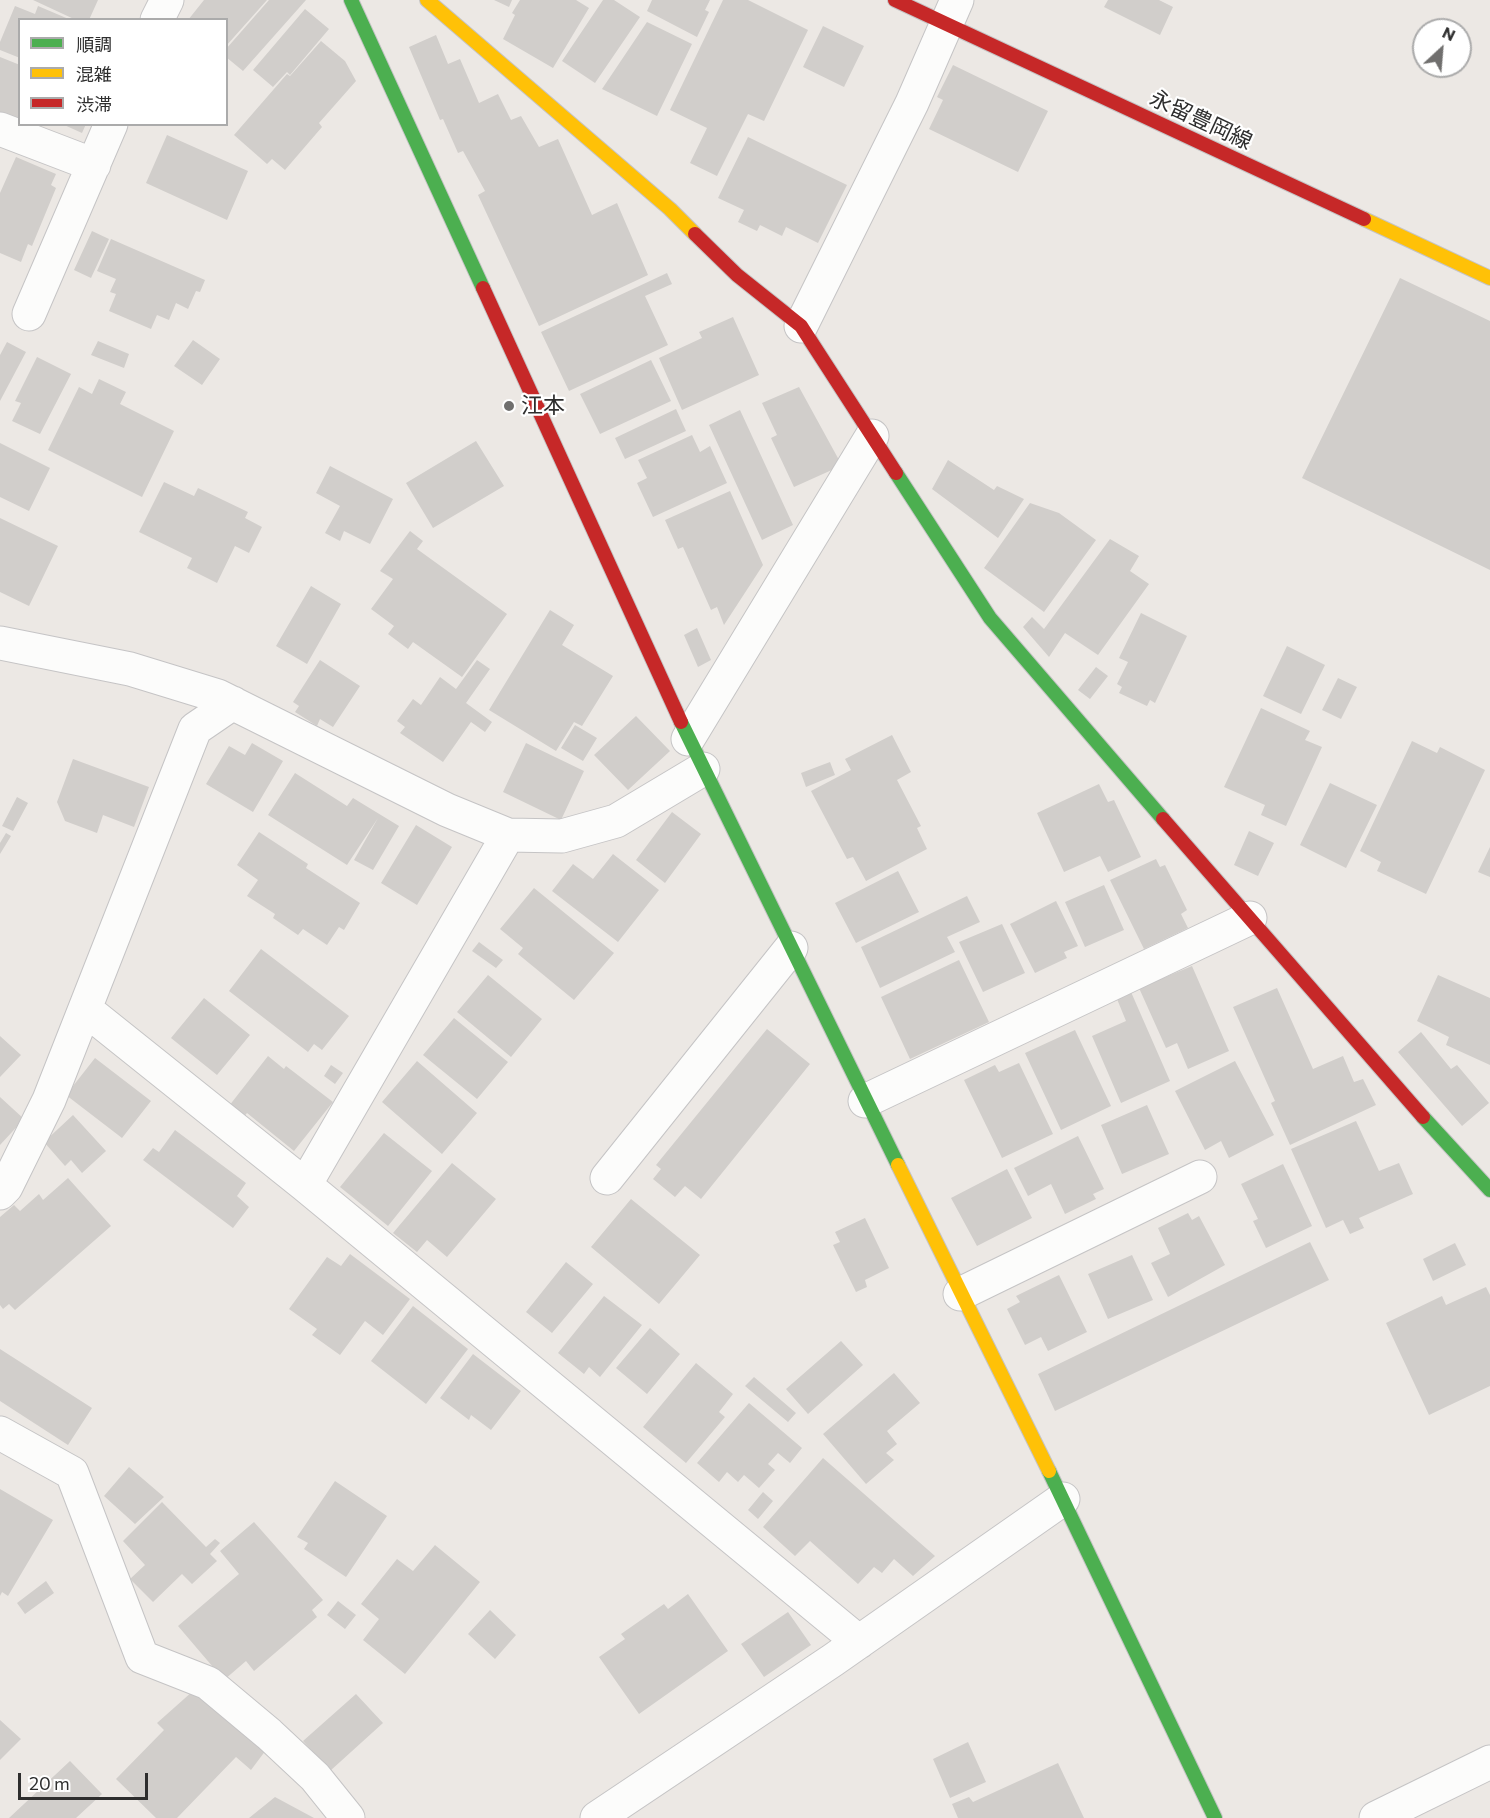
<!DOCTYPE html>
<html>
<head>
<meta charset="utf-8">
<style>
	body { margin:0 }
	#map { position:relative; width:1490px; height:1818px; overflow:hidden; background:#ece8e4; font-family:Commissioner,"Noto Sans JP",sans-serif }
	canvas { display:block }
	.legend { position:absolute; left:18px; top:18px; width:210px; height:108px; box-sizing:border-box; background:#fff; border:2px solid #ababab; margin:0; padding:8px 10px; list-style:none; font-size:18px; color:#2e2e2e }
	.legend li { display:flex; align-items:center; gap:12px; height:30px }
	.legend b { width:30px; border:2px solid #ababab }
	.north { position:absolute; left:1412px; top:18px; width:60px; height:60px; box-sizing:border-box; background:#fff; border:2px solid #ababab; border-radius:50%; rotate:26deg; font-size:16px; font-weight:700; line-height:24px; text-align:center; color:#2e2e2e }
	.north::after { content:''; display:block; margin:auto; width:21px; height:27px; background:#706f6e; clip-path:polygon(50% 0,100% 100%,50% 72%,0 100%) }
	.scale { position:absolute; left:18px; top:1773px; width:130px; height:27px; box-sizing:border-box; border:3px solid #2e2e2e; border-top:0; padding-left:8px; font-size:18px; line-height:21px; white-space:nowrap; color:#2e2e2e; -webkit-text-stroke:4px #fff; paint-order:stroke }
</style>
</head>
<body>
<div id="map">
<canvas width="1490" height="1818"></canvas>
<ul class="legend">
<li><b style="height:8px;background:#4caf50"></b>順調</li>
<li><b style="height:8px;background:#ffc107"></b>混雑</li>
<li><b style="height:8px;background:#c62828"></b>渋滞</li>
</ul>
<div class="north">N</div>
<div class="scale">20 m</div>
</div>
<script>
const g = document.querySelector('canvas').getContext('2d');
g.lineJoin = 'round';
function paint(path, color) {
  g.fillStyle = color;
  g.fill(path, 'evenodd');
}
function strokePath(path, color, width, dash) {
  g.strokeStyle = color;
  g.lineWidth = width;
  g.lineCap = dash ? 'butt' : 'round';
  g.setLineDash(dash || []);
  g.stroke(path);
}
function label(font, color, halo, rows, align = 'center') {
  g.font = font + ' Commissioner,"Noto Sans JP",sans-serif';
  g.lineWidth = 4.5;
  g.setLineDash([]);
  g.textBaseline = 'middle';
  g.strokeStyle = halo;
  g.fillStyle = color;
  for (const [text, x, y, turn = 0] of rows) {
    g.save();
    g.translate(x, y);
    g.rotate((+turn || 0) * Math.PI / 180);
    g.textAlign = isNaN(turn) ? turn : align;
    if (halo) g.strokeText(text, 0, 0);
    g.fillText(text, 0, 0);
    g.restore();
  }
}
paint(new Path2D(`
	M33 0H98L89 20H76Z
	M204 0H267L226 46V20H188Z
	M269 0H306L243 71 226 57V49Z
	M494 0H512L509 7Z
	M520 0H576L589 8 553 68 503 39 515 15 512 13Z
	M603 0H614L640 17 595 83 562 61Z
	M652 0H710L705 10 709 12 697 37 647 11Z
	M723 0H748L808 30 764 121 748 114 717 176 690 163 707 128 670 110Z
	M1108 0H1159L1173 7 1160 35 1104 7Z
	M15 6 35 14 38 6 71 20H20V58L0 50V42Z
	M305 9 329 29 290 75 287 72 273 87 253 70Z
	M647 22 692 44 657 116 602 89Z
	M823 26 864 46 844 87 803 67Z
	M436 35 448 64 460 59 479 103 498 94 511 120 521 116 539 147 558 139 592 215 617 203 648 275 539 326 478 195 485 191 463 151 458 153 443 119 440 120 409 47Z
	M321 41 345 61 356 81 319 123 322 127 285 170 272 159 267 164 234 135 287 74 290 76Z
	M0 57 20 65 18 121 0 114Z
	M953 65 1048 111 1018 172 929 129 943 100 937 97Z
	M62 124H86L82 133Z
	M167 135 248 171 227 220 146 183Z
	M748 137 847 185 818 243 786 227 782 236 760 225 757 231 738 222 744 210 718 198Z
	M16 157 56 174 51 185 56 188 32 246 28 244 21 262 0 253V193Z
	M92 231 109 239 91 278 74 270Z
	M111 239 205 280 200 292 196 291 188 309 176 303 169 320 157 315 151 329 109 311 116 294 110 292 116 279 97 271Z
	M667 273 672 284 645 296 668 345 569 391 541 332Z
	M1400 278 1490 321V570L1302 478Z
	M733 317 759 375 682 410 659 358 702 338 699 332Z
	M193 340 220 359 202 385 174 366Z
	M98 341 129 354 124 368 91 355Z
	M7 342 26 352 0 401V355Z
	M37 357 71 374 40 434 12 421 21 403 15 401Z
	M651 360 671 401 600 434 580 394Z
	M99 379 126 392 120 404 174 431 142 497 48 450 79 387 92 394Z
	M799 387 839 460 834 469 794 487 771 438 777 435 762 403Z
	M676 409 686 431 625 459 615 438Z
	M740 410 793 525 762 540 709 425Z
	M692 435 700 452 710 446 727 483 653 517 637 483 647 478 638 460Z
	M476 441 504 486 433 528 406 483Z
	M0 443 50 468 29 511 0 497Z
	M948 460 994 490 997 486 1024 499 998 538 932 489Z
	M330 466 393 499 370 544 344 531 340 541 325 533 340 506 316 493Z
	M164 482 194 496 198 488 248 512 245 518 262 527 249 553 235 546 217 583 187 568 192 558 139 532Z
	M730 491 763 565 724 625 717 607 711 610 683 547 678 549 665 520Z
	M1030 503 1059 513 1096 540 1044 612 984 568Z
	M0 518 58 546 29 606 0 592Z
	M410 531 423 541 417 549 507 614 462 677 413 642 408 649 388 634 394 626 371 609 393 579 380 571Z
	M1110 539 1139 556 1130 571 1149 584 1098 655 1065 633 1049 657 1023 627 1032 617 1044 629Z
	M311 586 341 604 307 664 276 646Z
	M550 610 574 625 562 645 613 676 582 726 574 722 556 751 489 710Z
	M1141 613 1187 636 1155 703 1150 700 1147 706 1119 693 1122 687 1117 684 1128 662 1119 658Z
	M697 628 711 660 698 667 684 635Z
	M1287 646 1325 665 1301 714 1263 696Z
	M320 660 360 686 333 727 320 719 317 726 295 712 299 706 293 702Z
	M477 660 490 669 466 703 492 722 485 732 471 722 443 762 400 733 405 727 397 721 413 699 421 705 440 677 456 689Z
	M1096 667 1108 676 1090 699 1078 690Z
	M1338 678 1357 687 1341 719 1322 710Z
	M1261 708 1310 731 1305 740 1322 747 1286 826 1261 815 1265 805 1224 787Z
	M636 716 670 751 628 790 594 755Z
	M575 725 597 738 583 761 561 748Z
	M892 735 911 772 897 780 921 826 917 828 927 849 866 881 853 857 847 859 811 791 851 770 845 759Z
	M1412 741 1437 753 1440 747 1485 770 1426 894 1377 871 1381 862 1360 851Z
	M252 743 283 761 253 812 206 784 229 746 245 755Z
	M526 743 584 771 561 820 503 792Z
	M73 759 149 787 134 827 103 815 97 833 65 821 57 802Z
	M830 762 835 775 806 787 801 773Z
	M295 773 347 806 353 798 399 826 373 870 354 860 378 818 347 865 268 815Z
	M1330 783 1377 805 1346 868 1300 845Z
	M1099 784 1108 802 1114 800 1141 857 1108 872 1100 856 1064 872 1037 813Z
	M17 797 28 803 13 831 2 826Z
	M672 812 701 834 665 883 636 860Z
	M416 825 452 847 417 905 381 883Z
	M1249 831 1274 843 1258 876 1234 865Z
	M259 832 308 864 306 868 360 903 344 930 339 927 327 945 303 929 298 935 273 918 275 914 247 896 258 880 237 865Z
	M6 833 11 836 0 854V843Z
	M1490 847V877L1478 872Z
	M613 854 659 890 618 942 552 891 573 864 593 879Z
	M1156 859 1160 867 1165 865 1187 910 1181 914 1188 928 1144 949 1110 880Z
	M898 871 919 912 856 943 835 903Z
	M1104 885 1124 930 1085 947 1065 902Z
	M534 888 614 953 574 1000 518 954 523 948 500 929Z
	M967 896 980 922 947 937 955 952 880 988 861 947Z
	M1056 901 1078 946 1064 952 1067 958 1035 973 1010 924Z
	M1002 924 1025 973 983 992 959 942Z
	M479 942 503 960 496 968 472 951Z
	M261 949 349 1016 322 1050 314 1044 308 1052 229 991Z
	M959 960 989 1022 910 1059 881 997Z
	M1192 966 1229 1051 1188 1069 1177 1043 1166 1048 1139 988Z
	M488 975 542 1019 511 1057 457 1012Z
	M1438 975 1490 998V1065L1446 1045 1449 1037 1417 1021Z
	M1277 988 1313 1069 1343 1056 1354 1082 1363 1079 1376 1105 1290 1145 1271 1103 1275 1101 1233 1007Z
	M1131 992 1170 1081 1121 1103 1092 1036 1126 1021 1117 999Z
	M204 998 250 1035 217 1075 171 1038Z
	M454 1018 508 1062 477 1099 423 1055Z
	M767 1029 810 1064 701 1199 685 1186 675 1197 653 1179 661 1169 656 1165Z
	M1075 1030 1111 1106 1061 1130 1025 1053Z
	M1421 1032 1451 1069 1457 1065 1489 1103 1462 1126 1398 1052Z
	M0 1036 21 1055 0 1077Z
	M268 1056 284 1069 286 1066 333 1102 294 1151 247 1113 243 1118 229 1106Z
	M95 1058 151 1101 122 1138 66 1095Z
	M417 1061 477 1113 442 1154 382 1102Z
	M1235 1061 1274 1135 1229 1158 1221 1141 1205 1150 1175 1091Z
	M1019 1063 1053 1134 1002 1158 964 1080 995 1065 999 1072Z
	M331 1065 343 1073 335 1084 324 1076Z
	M0 1097 24 1119 0 1145Z
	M1147 1105 1169 1154 1122 1174 1101 1125Z
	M73 1115 106 1151 82 1173 71 1160 65 1166 44 1142Z
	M1356 1121 1379 1171 1399 1163 1413 1194 1359 1218 1364 1228 1350 1234 1343 1220 1326 1228 1291 1149Z
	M175 1130 246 1183 237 1196 249 1207 233 1228 143 1160 153 1148 159 1152Z
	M384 1133 432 1171 388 1226 340 1187Z
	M1078 1136 1104 1189 1093 1194 1096 1199 1065 1214 1051 1184 1028 1196 1014 1168Z
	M452 1163 496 1199 447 1257 427 1240 417 1252 393 1233Z
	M1283 1164 1312 1226 1266 1248 1253 1221 1258 1219 1241 1184Z
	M1007 1169 1032 1218 977 1246 951 1198Z
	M68 1178 111 1226 15 1310 9 1304 3 1309 0 1305V1217L14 1205 20 1211 39 1194 43 1200Z
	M631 1199 700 1255 659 1304 591 1247Z
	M1188 1213 1192 1220 1199 1216 1225 1265 1168 1297 1151 1263 1170 1254 1158 1228Z
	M865 1218 889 1268 865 1280 867 1287 856 1292 833 1245 840 1242 835 1232Z
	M1310 1242 1329 1280 1055 1411 1038 1374Z
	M1455 1243 1466 1265 1433 1281 1423 1259Z
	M350 1254 410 1299 383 1335 365 1321 340 1355 312 1335 317 1329 289 1309 327 1257 341 1266Z
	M1132 1255 1153 1300 1108 1319 1088 1274Z
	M566 1262 593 1284 552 1333 526 1312Z
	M1059 1275 1087 1332 1048 1351 1041 1337 1025 1345 1007 1309 1020 1302 1016 1296Z
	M1486 1287 1490 1295V1386L1429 1415 1386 1323 1442 1296 1446 1305Z
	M604 1296 642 1325 600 1377 589 1367 584 1374 558 1353Z
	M413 1306 468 1349 426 1404 371 1361Z
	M650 1328 680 1354 647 1394 616 1368Z
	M841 1341 863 1365 808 1414 786 1389Z
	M0 1349 92 1408 68 1445 0 1401Z
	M473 1354 521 1391 491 1430 471 1415 469 1420 440 1398Z
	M696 1363 733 1394 719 1412 725 1417 686 1463 643 1427Z
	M894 1373 920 1403 887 1431 897 1444 886 1453 894 1460 866 1484 823 1434Z
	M754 1377 796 1413 788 1422 745 1386Z
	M749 1403 802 1448 790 1463 778 1453 768 1464 775 1470 759 1488 744 1475 738 1482 727 1472 719 1482 697 1463Z
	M823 1458 935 1556 913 1576 894 1559 882 1573 874 1567 858 1584 810 1541 795 1556 763 1527Z
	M129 1467 164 1497 135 1524 104 1496Z
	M335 1481 387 1516 346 1577 304 1549 308 1543 297 1537Z
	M0 1489 53 1520 8 1596 2 1592 0 1596Z
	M763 1492 773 1501 758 1519 748 1510Z
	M162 1502 206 1547 215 1539 220 1543 210 1554 217 1561 192 1584 182 1574 153 1602 130 1579 145 1565 123 1541Z
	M254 1522 323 1600 312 1610 317 1617 254 1671 246 1661 224 1680 178 1626 239 1574 220 1551Z
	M435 1545 480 1582 405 1674 363 1640 379 1619 361 1604 397 1559 413 1571Z
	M46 1581 54 1593 25 1614 17 1603Z
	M688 1594 728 1651 639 1714 599 1657 625 1639 621 1634 664 1604 668 1609Z
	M338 1601 356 1615 345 1629 327 1615Z
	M490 1610 516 1635 495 1659 468 1634Z
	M788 1612 811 1645 764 1677 741 1644Z
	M193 1691 266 1750 251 1770 236 1757 177 1818H156L116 1779 164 1730 157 1723Z
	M356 1694 383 1723 330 1771 303 1741Z
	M0 1720 21 1739 0 1760Z
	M968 1742 986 1782 950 1798 933 1759Z
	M70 1761 102 1794 76 1818H9Z
	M1058 1763 1084 1818H958L952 1804 969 1797 973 1802Z
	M275 1797 314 1818H249Z`), '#d1cecb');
const street = new Path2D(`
	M157 20 167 0
	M0 129 94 165
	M29 314 111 124
	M801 326 912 103 957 0
	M0 643 130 669 218 696 447 810 508 835 562 836 616 821 703 769
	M688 739 872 436
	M85 1009 305 1185 859 1642
	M865 1101 1250 918
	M607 1178 791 948
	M305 1185 508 835
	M0 1193 6 1187 49 1100 195 729 233 703
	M960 1294 1200 1177
	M0 1433 72 1473 142 1657 208 1683 269 1734 315 1777 348 1818
	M597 1818 833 1660 1063 1499
	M1376 1818 1490 1762`);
const fast = new Path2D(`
	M351 0 483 288
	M896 473 990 618 1163 819
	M681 722 898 1165
	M1423 1117 1490 1190
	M1049 1471 1215 1818`);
const slow = new Path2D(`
	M427 0 670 209 695 234
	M1364 219 1490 278
	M898 1165 1049 1471`);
const jam = new Path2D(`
	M895 0 1364 219
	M695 234 737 275 801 326 896 473
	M483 288 681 722
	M1163 819 1423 1117`);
strokePath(street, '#c5c4c5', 35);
strokePath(fast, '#c5c4c5', 16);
strokePath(slow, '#c5c4c5', 16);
strokePath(jam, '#c5c4c5', 16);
strokePath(street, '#fcfcfb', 33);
strokePath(fast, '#4caf50', 14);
strokePath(slow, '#ffc107', 14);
strokePath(jam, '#c62828', 14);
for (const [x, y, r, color] of [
	[509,406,6,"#706f6e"]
]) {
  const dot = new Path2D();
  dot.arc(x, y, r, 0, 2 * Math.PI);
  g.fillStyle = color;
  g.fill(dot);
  strokePath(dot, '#fff', 2);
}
label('22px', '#2e2e2e', '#fff', [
	["永留豊岡線",1201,120,25]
]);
label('22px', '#2e2e2e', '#fff', [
	["江本",521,406]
], 'left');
</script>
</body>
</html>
